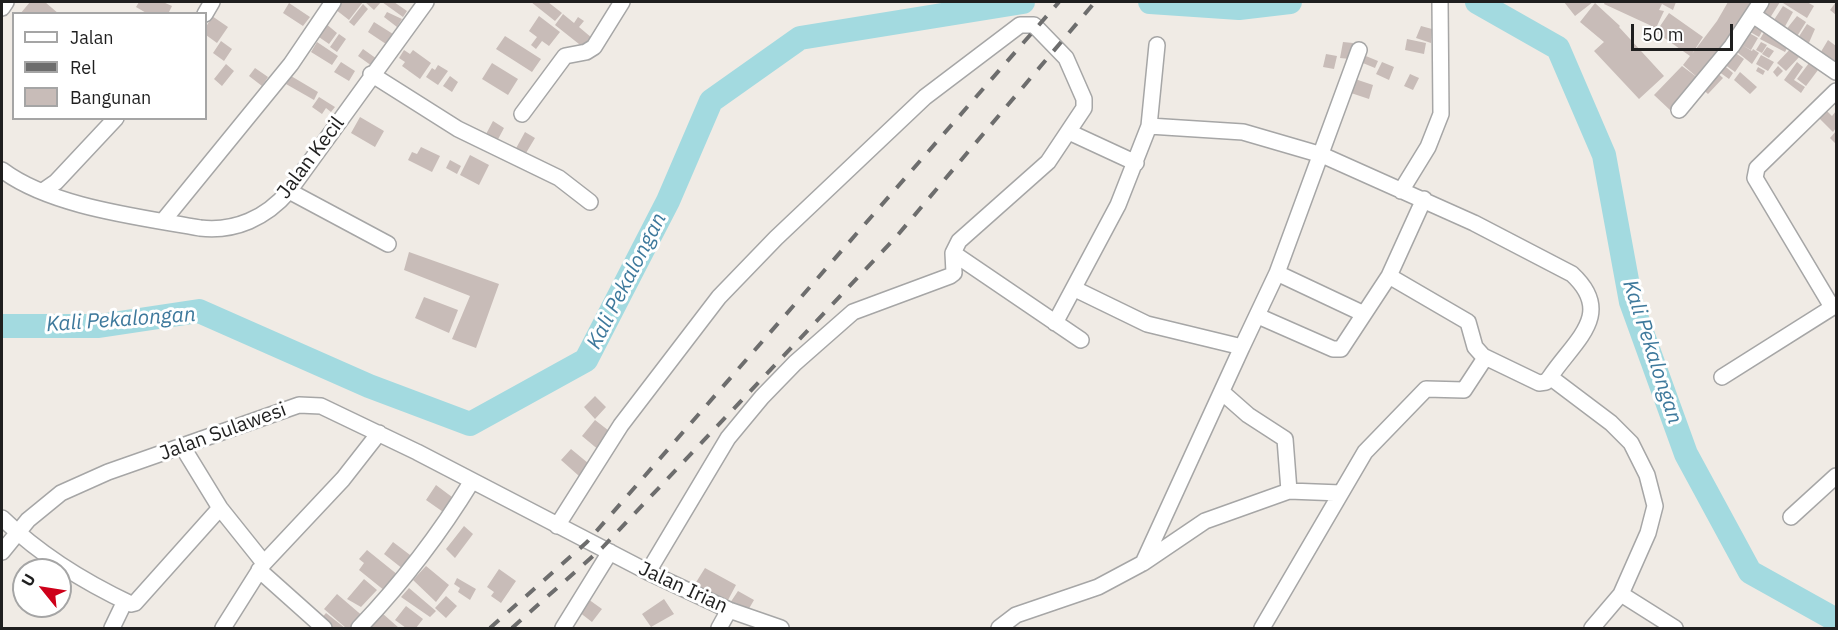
<!DOCTYPE html>
<html>
<head>
<meta charset="utf-8">
<style>
	body { margin:0 }
	#map { position:relative; width:1838px; height:630px; overflow:hidden; background:#f0ebe5; font-family:"IBM Plex Sans",sans-serif }
	canvas { display:block }
	.frame { position:absolute; inset:0; border:3px solid #1f1f1f; pointer-events:none }
	.legend { position:absolute; left:12px; top:12px; width:195px; height:108px; box-sizing:border-box; background:#fff; border:2px solid #a5a5a5; margin:0; padding:8px 10px; list-style:none; font-size:18px; color:#1f1f1f }
	.legend li { display:flex; align-items:center; gap:12px; height:30px }
	.legend b { width:30px; border:2px solid #a5a5a5 }
	.north { position:absolute; left:12px; top:558px; width:60px; height:60px; box-sizing:border-box; background:#fff; border:2px solid #a5a5a5; border-radius:50%; rotate:300deg; font-size:16px; font-weight:700; line-height:24px; text-align:center; color:#1f1f1f }
	.north::after { content:''; display:block; margin:auto; width:21px; height:27px; background:#ce001a; clip-path:polygon(50% 0,100% 100%,50% 72%,0 100%) }
	.scale { position:absolute; left:1631px; top:24px; width:102px; height:27px; box-sizing:border-box; border:3px solid #1f1f1f; border-top:0; padding-left:8px; font-size:18px; line-height:21px; white-space:nowrap; color:#1f1f1f; -webkit-text-stroke:4px #fff; paint-order:stroke }
</style>
</head>
<body>
<div id="map">
<canvas width="1838" height="630"></canvas>
<div class="frame"></div>
<ul class="legend">
<li><b style="height:8px;background:#fff"></b>Jalan</li>
<li><b style="height:8px;background:#6d6d6d"></b>Rel</li>
<li><b style="height:16px;background:#c8bcb8"></b>Bangunan</li>
</ul>
<div class="north">U</div>
<div class="scale">50 m</div>
</div>
<script>
const g = document.querySelector('canvas').getContext('2d');
g.lineJoin = 'round';
function strokePath(path, color, width, dash) {
  g.strokeStyle = color;
  g.lineWidth = width;
  g.lineCap = dash ? 'butt' : 'round';
  g.setLineDash(dash || []);
  g.stroke(path);
}
function paint(path, color) {
  g.fillStyle = color;
  g.fill(path, 'evenodd');
}
function label(font, color, halo, rows, align = 'center') {
  g.font = font + ' "IBM Plex Sans",sans-serif';
  g.lineWidth = 6;
  g.setLineDash([]);
  g.textBaseline = 'middle';
  g.strokeStyle = halo;
  g.fillStyle = color;
  for (const [text, x, y, turn = 0] of rows) {
    g.save();
    g.translate(x, y);
    g.rotate((+turn || 0) * Math.PI / 180);
    g.textAlign = isNaN(turn) ? turn : align;
    if (halo) g.strokeText(text, 0, 0);
    g.fillText(text, 0, 0);
    g.restore();
  }
}
strokePath(new Path2D(`
	M1150 2 1239 8 1290 2
	M1477 2 1558 48 1604 155 1631 302 1686 454 1750 572 1836 620
	M2 326H99L199 311 369 386 470 424 586 360 668 201 711 101 800 38 1023 2`), '#a3dae0', 24);
paint(new Path2D(`
	M30 2H45L59 14H20Z
	M139 2H163L172 6 168 14H148L136 7Z
	M334 2H363L349 20 331 6Z
	M365 2H381L374 10Z
	M382 2H394L407 11 403 17Z
	M531 2H548L562 13 555 21Z
	M1564 2H1593L1575 16Z
	M1605 2H1676L1673 10 1662 4 1659 10 1664 11 1656 28 1604 4Z
	M1728 2H1754L1735 34 1700 80 1670 110 1654 95 1682 66 1698 78 1683 65 1690 56 1656 32 1669 13 1703 37 1692 54 1717 21Z
	M1768 2H1780L1768 21 1759 15Z
	M1785 2H1807L1814 6 1807 18 1783 3Z
	M1836 2V15L1830 10Z
	M289 3 310 17 303 26 283 13Z
	M1595 3 1620 26 1619 27 1664 76 1639 99 1594 51 1604 42 1580 22Z
	M363 4 368 9 354 26 349 22Z
	M1783 6 1793 12 1783 30 1772 23Z
	M387 12 402 19 397 27 384 17Z
	M563 14 574 23 578 17 584 21 579 27 592 38 584 48 555 25Z
	M212 16 228 27 217 43 206 35V27Z
	M539 16 560 32 549 46 542 41 536 49 531 45 537 37 529 31Z
	M1797 16 1806 22 1796 38 1785 31Z
	M1751 18 1765 26 1759 37 1745 29Z
	M374 22 393 34 386 44 368 32Z
	M325 23 337 33 329 44 316 35Z
	M1807 24 1815 29 1808 45 1798 38Z
	M1421 26 1432 29 1431 43 1416 38Z
	M1766 29 1791 41 1785 52 1760 39Z
	M1744 30 1758 38 1751 50 1742 45 1752 51 1753 49 1759 53 1752 64 1732 48Z
	M339 34 346 39 337 52 330 47Z
	M505 36 541 59 532 72 496 49Z
	M1407 39 1426 43 1424 54 1405 50Z
	M1828 40 1836 46V66L1819 55Z
	M221 41 232 49 224 61 213 53Z
	M317 42 338 56 332 65 311 52Z
	M1343 42 1353 43 1350 59 1340 58Z
	M1761 42 1767 45 1762 53 1756 50Z
	M1794 45 1802 54 1786 71 1777 63Z
	M1767 47 1774 51 1769 58 1762 54Z
	M363 49 377 59 372 66 358 56Z
	M1730 49 1744 59 1735 72 1721 62Z
	M404 50 410 54 413 50 431 63 420 79 402 66 405 62 399 58Z
	M1326 54 1337 56 1334 69 1323 67Z
	M1361 54 1378 61 1375 68 1358 61Z
	M1761 55 1774 62 1768 71 1756 64Z
	M1812 59 1821 66 1806 86 1797 79Z
	M341 62 355 71 349 81 334 72Z
	M1382 62 1394 67 1389 80 1376 74Z
	M1720 62 1733 73 1729 79 1715 69Z
	M1797 62 1803 67 1794 80 1805 87 1801 93 1784 80Z
	M492 63 518 79 508 95 482 79Z
	M226 64 234 71 222 86 214 79Z
	M438 65 448 71 438 85 426 77 432 68 435 70Z
	M1778 66 1783 71 1777 77 1773 72Z
	M1758 67 1765 71 1763 75 1756 71Z
	M255 68 268 77 262 86 249 76Z
	M1714 70 1723 78 1708 94 1700 87Z
	M1740 72 1757 87 1750 94 1734 80Z
	M1410 74 1419 78 1413 90 1404 86Z
	M291 76 318 92 314 100 286 84Z
	M450 76 458 82 452 92 443 86Z
	M1352 78 1373 85 1369 99 1348 92Z
	M319 97 335 107 331 112 326 108 322 114 312 107Z
	M1827 111 1832 116 1836 111V128L1833 132 1819 118Z
	M360 117 384 131 375 147 351 133Z
	M493 121 504 128 496 143 485 136Z
	M1836 131V144L1830 138Z
	M525 132 535 138 523 158 514 152Z
	M421 147 440 156 432 172 408 160 412 152 417 154Z
	M470 155 489 165 479 185 460 175Z
	M450 160 461 166 457 174 446 168Z
	M409 252 499 284 476 348 452 339 470 296 404 270Z
	M424 297 458 310 449 333 415 318Z
	M595 396 606 407 595 419 584 407Z
	M595 420 613 434 600 451 582 436Z
	M571 449 588 463 579 476 561 460Z
	M436 485 456 500 446 514 426 500Z
	M464 526 473 534 455 558 446 549Z
	M393 542 414 558 403 569 384 554Z
	M367 550 398 575 385 591 359 570 364 563 359 559Z
	M426 566 449 585 436 602 413 580Z
	M705 568 736 585 727 602 695 584Z
	M499 569 516 581 501 603 491 596 494 592 487 587Z
	M457 578 476 589 470 600 458 592 460 588 454 584Z
	M364 579 377 590 361 607 347 599Z
	M409 588 436 611 430 617 401 597Z
	M738 591 754 600 747 612 730 603Z
	M337 594 365 618 356 628H346L324 609Z
	M446 596 457 606 446 618 435 608Z
	M588 599 602 609 592 622 579 612Z
	M664 599 674 614 651 627 642 614Z
	M406 606 423 619 416 628H406L395 620Z
	M326 613 345 628H328L319 621Z
	M382 613 399 628H368Z`), '#c8bcb8');
const minor = new Path2D(`
	M2 8 6 2
	M205 14 212 2
	M1753 15 1836 72
	M371 74 458 129 559 178 590 202
	M1679 110 1732 46 1761 2
	M522 114 565 56 586 52 594 47 622 2
	M1149 126 1157 45
	M1069 132 1136 163
	M2 170C51 207 140 217 200 228 235 232 266 218 289 191L426 2
	M43 191 56 182 116 118
	M289 191 388 244
	M1401 191 1428 147 1441 114 1440 2
	M1424 199 1389 276 1468 322 1475 347 1483 356 1539 383 1546 382 1550 377
	M163 221 291 64 333 2
	M953 253 1081 340
	M1277 273 1364 314
	M1075 289 1147 324 1242 347 1277 273 1359 50
	M1832 307 1755 178 1757 168 1836 91
	M1258 316 1333 349H1341L1389 276
	M1055 323 1118 205 1149 126 1243 132 1322 155 1474 223 1572 274C1615 314 1575 340 1550 377L1611 423 1631 443 1647 475 1655 506 1648 533 1621 594 1592 628
	M1722 377 1836 305
	M1223 393 1248 415 1285 439 1289 491
	M182 446 220 508 264 563
	M1791 517 1836 476
	M2 518C39 554 84 582 131 604L135 603 220 508
	M557 526 621 425 719 297 776 238 925 97 1020 25H1034L1066 58 1084 99V108L1048 162 959 241 953 253 954 273 950 276 853 312 795 363 762 397 728 438 648 572
	M2 552 28 520 61 493 108 472 299 405 321 406 417 452 648 572 729 610 781 628
	M1143 563 1205 521 1289 491 1341 493
	M259 570 324 628
	M1621 594 1675 628
	M112 628 125 601
	M223 628 264 563 343 479 379 433
	M359 628C402 583 439 535 472 481
	M563 628 610 552
	M719 628 729 610
	M999 628 1016 615 1098 587 1143 563 1242 347
	M1262 628 1365 452 1426 389 1464 390 1485 358`);
strokePath(minor, '#a6a6a6', 18);
strokePath(minor, '#fff', 15);
strokePath(new Path2D(`
	M490 628 587 542 1059 2
	M512 628 602 548 896 237 1095 2`), '#6d6d6d', 4, [12, 12]);
label('20px', '#1f1f1f', '#fff', [
	["Jalan Kecil",311,158,-53],
	["Jalan Sulawesi",223,432,-20],
	["Jalan Irian",683,588,25]
]);
label('italic 21px', '#3e799c', '#fff', [
	["Kali Pekalongan",627,281,-63],
	["Kali Pekalongan",121,320,-4],
	["Kali Pekalongan",1652,352,72]
]);
</script>
</body>
</html>
